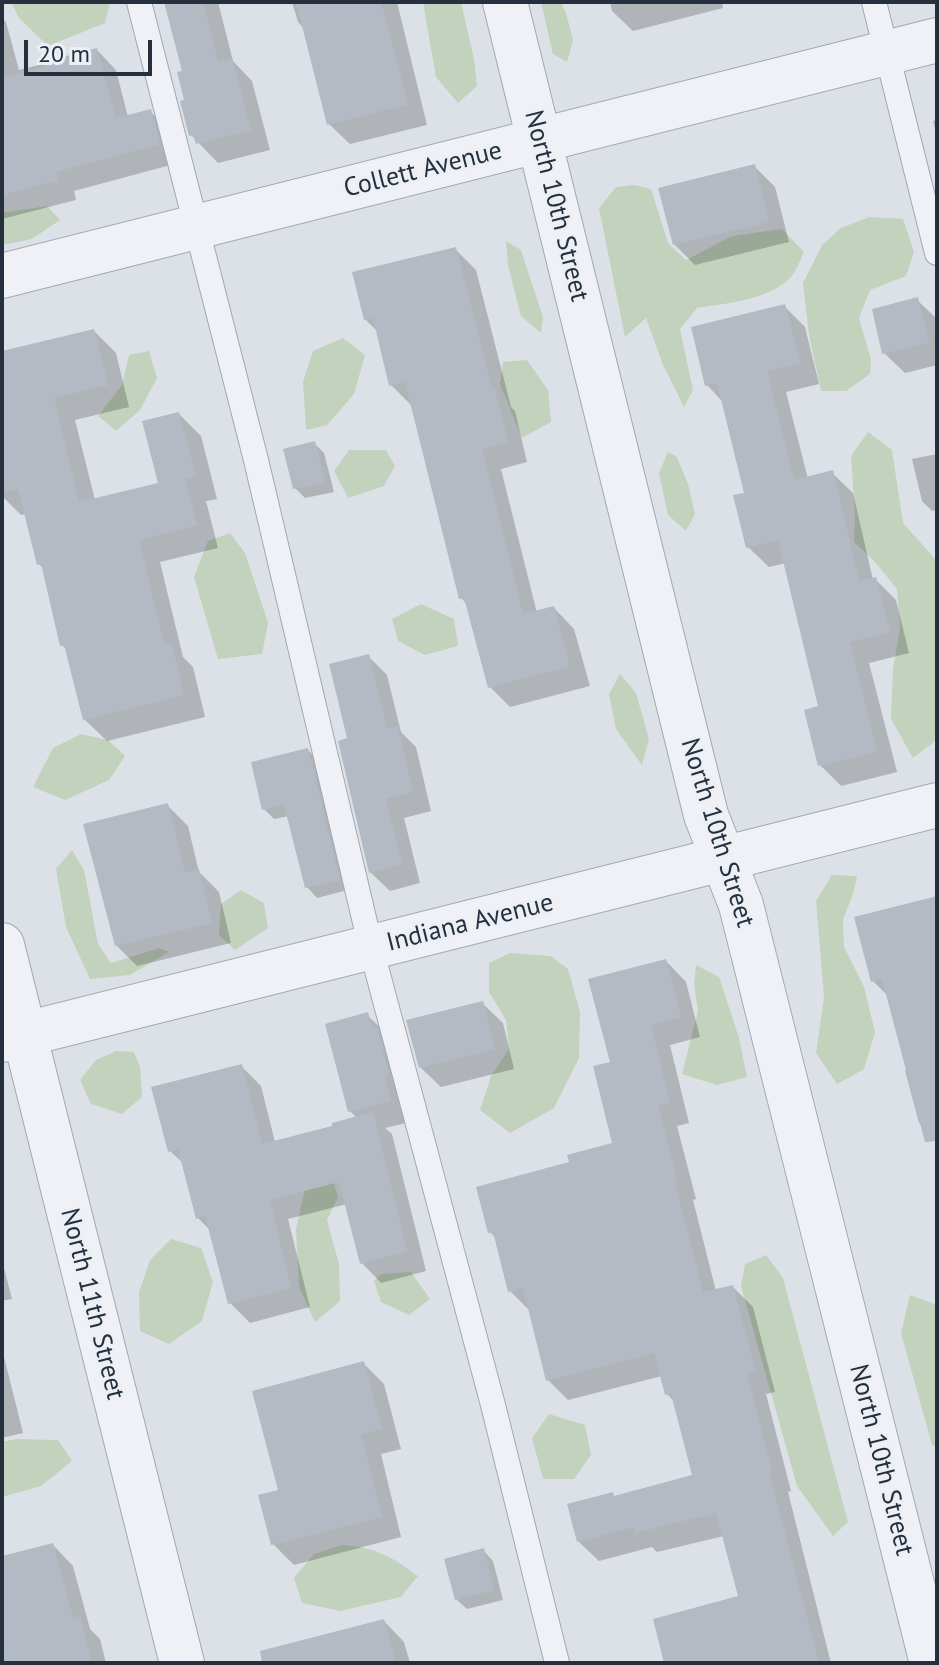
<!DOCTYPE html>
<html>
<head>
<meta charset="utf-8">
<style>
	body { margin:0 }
	#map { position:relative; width:939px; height:1665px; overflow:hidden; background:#dce1e7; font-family:"PT Sans",sans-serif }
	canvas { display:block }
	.frame { position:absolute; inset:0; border:4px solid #252f3e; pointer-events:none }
	.scale { position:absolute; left:24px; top:40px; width:128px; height:36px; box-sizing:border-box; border:4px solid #252f3e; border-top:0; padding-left:10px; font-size:24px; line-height:28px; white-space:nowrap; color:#252f3e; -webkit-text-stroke:6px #ecf0f5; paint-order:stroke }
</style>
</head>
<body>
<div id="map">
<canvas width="939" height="1665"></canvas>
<div class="frame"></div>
<div class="scale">20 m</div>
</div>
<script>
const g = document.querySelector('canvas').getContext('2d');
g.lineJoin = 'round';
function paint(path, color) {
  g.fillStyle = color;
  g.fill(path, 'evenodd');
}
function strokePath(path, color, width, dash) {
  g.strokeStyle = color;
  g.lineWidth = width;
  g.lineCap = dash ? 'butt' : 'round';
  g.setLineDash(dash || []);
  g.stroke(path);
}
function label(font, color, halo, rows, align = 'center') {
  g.font = font + ' "PT Sans",sans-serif';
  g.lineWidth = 6;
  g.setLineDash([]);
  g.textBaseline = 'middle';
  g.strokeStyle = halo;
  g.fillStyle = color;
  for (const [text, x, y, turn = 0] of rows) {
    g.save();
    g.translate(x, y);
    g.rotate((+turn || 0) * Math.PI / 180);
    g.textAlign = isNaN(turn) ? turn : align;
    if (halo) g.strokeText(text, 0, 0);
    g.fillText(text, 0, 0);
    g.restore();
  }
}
paint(new Path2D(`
	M11 2H110L105 23 48 46 19 18Z
	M423 2H461L474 59 477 86 458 103 436 77Z
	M541 2H561L566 13 573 40 567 62 553 54Z
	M634 185 651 189 668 243 686 260 732 236 782 229 804 252C800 261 795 274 788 280 763 301 728 303 697 308L680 329 693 390 684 407 663 365 646 318 625 337 599 208 616 187Z
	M47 206 60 220 32 239 2 245V213Z
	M869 217 903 219 914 252 906 276 870 290 859 318 871 360 870 374 846 391H821L809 335 803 283 822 245 841 228Z
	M506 241 521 250 543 317 541 333 521 316 508 265Z
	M343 338 365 355 354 394 327 425 306 430 303 382 313 351Z
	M149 351 157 378 140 410 116 431 98 416 122 385 129 355Z
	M527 360 548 390 551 422 522 438 500 384 503 362Z
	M868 432 892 450 903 523 937 561V735L934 742 913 758 891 719 893 669 900 628 897 589 875 562 854 542 855 514 851 456Z
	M349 450H386L395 466 384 486 348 498 334 471Z
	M668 452 677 457 688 484 695 514 686 531 668 515 659 473Z
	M230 533 245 553 268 623 262 654 218 659 194 577 208 541Z
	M421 604 454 619 458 646 425 655 398 641 392 619Z
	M620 674 636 693 649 739 642 765 616 729 609 694Z
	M81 734 108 740 125 756 109 780 65 800 33 787 53 748Z
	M72 850 84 870 98 944 111 963 159 948 169 952 130 975 90 979 66 927 56 869Z
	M832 875 857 876 854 891 843 920 844 947 864 987 875 1032 864 1069 837 1084 816 1053 824 998 816 901Z
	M241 890 264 903 268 928 235 950 219 935 221 904Z
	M510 953 551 956 568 969 580 1012 579 1058 554 1108 510 1133 480 1110 491 1076 509 1049 506 1020 489 992V963Z
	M696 965 719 977 739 1038 747 1077 717 1085 682 1074 698 1011 694 984Z
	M116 1051 134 1052 140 1067 142 1097 122 1114 91 1104 80 1080 96 1060Z
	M308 1176 332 1177 338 1197 327 1220 339 1264 340 1301 315 1322 299 1287 296 1229Z
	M171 1239 201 1248 213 1282 202 1321 169 1344 140 1331 139 1292 150 1260Z
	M766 1255 783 1278 848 1522 833 1536 797 1486 741 1286 745 1264Z
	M411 1272 430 1299 409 1315 381 1302 374 1281 381 1274Z
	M910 1295 937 1305V1447L932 1445 901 1333Z
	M549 1414 585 1425 591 1455 574 1479H543L532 1438Z
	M16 1439 58 1440 72 1461 41 1486 2 1497V1442Z
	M342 1545C377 1548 391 1556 418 1576L401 1597 340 1611 302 1603 294 1578 314 1554Z`), '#c2d2bd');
paint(new Path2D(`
	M166 2H218L233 61 252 81 270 150 218 163 191 135 185 72Z
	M292 2H397L427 125 350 144 329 124 305 30 298 22Z
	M610 2H722L723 8 633 31 612 11Z
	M2 18 6 22 19 70 97 50 116 70 128 117 150 111 170 131 178 163 74 191 76 200 2 219Z
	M937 120V138L933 121Z
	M754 166 775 187 789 242 695 265 674 244Z
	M455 249 476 270 511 407 515 411 527 462 501 469 537 613 554 608 574 629 590 686 510 707 490 687 468 605 461 598 411 405 391 385 378 332 365 319Z
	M917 300 937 319V365L905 373 884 353Z
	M784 306 805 327 819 384 786 392 808 479 832 473 853 493 873 580 875 579 896 600 909 653 869 663 897 772 841 786 820 765V708L786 563 769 567 748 547 746 494 723 402 707 385Z
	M94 331 116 353 129 407 75 420 95 500 160 484 179 414 201 436 217 499 206 501 218 548 160 562 183 657 193 667 205 717 107 741 84 719 67 650 62 645 44 569 39 564 27 514 21 515 2 496V353Z
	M314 443 324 453 334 492 305 498 295 488Z
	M937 454V510L932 511 922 501 912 459Z
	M368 656 387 675 401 732 416 747 431 811 404 818 420 883 390 891 370 872 349 740Z
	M308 750 318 760 348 890 317 898 307 887 289 816 274 819 264 809Z
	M167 805 188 826 199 872 219 892 231 943 137 966 116 945Z
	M937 898V1141L919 1123 905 1070 908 1069 889 997 873 981Z
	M666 961 686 982 700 1037 670 1045 689 1123 677 1126 696 1199 693 1200 716 1291 733 1287 753 1307 775 1392 766 1394 791 1491 788 1492 831 1663H666L740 1598 724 1536 657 1552 652 1547 599 1561 578 1541 613 1495 616 1498 694 1477 675 1402 667 1394 662 1376 568 1400 548 1380 531 1312 510 1291 497 1239 490 1232 572 1164 615 1145 612 1063Z
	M482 1003 503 1023 514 1069 441 1087 420 1067Z
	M367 1015 388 1035 410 1122 385 1128 392 1134 426 1271 381 1283 362 1263 347 1204 288 1219 310 1307 250 1323 230 1303 212 1232 198 1218 184 1164 170 1151 241 1066 261 1086 275 1142 335 1127 357 1118 350 1111Z
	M2 1260 12 1299 2 1301Z
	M2 1349 23 1433 2 1438Z
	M364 1364 384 1384 401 1449 381 1454 401 1537 294 1565 273 1544 280 1491Z
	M53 1545 73 1566 90 1629 100 1639 106 1663H7L2 1647V1558Z
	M483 1550 493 1561 503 1600 467 1609 456 1599Z
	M384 1621 404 1642 410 1663H293Z`), '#0003');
paint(new Path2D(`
	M164 2H203L218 62 232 58 251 130 196 144 193 135 189 136 180 101 184 100 177 72 182 71Z
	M296 2H381L408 104 327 125Z
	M97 48 116 118 151 109 160 144 56 172 58 180 2 195V78L44 67 43 62Z
	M755 164 769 222 673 245 658 188Z
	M456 247 492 389H495L508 442 482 449 523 614 554 606 570 666 488 688 464 598 459 599 405 382 389 386 373 318 364 320 352 272Z
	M918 297 929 342 882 354 872 309Z
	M785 304 800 363 767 371 794 480 833 470 859 581 876 577 890 632 850 642 877 752 818 766 804 710 818 706 778 540 746 548 733 495 744 493 717 383 705 386 691 327Z
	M94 329 108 385 54 398 79 502 158 483 142 421 179 412 196 477 185 479 197 525 139 540 164 644 171 642 184 695 83 720 64 645 60 646 41 564 37 565 18 489 2 493V351Z
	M315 441 325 482 293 489 283 449Z
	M369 654 387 729 398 726 413 792 386 799 402 864 369 873 338 741 347 738 329 664Z
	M308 748 340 880 305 888 284 805 262 810 251 762Z
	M168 803 185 873 199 869 212 923 115 946 83 824Z
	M937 896V1141L925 1142 882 979 871 982 854 917Z
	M666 959 681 1017 651 1025 670 1103 658 1106 677 1179 674 1180 703 1292 733 1285 756 1372 747 1374 772 1471 769 1472 819 1663H664L653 1619 738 1596 716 1513 635 1533 634 1527 577 1542 567 1504 613 1492 614 1496 692 1475 671 1394 665 1395 654 1353 546 1381 523 1288 508 1292 493 1232 488 1233 476 1187 569 1162 567 1155 612 1143 593 1066 610 1062 588 979Z
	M483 1001 495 1049 419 1068 406 1020Z
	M368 1012 372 1028 377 1027 389 1075 385 1076 391 1101 348 1112 325 1024Z
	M242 1064 262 1144 332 1126V1123L373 1112 407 1251 360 1264 339 1182 270 1200 291 1288 228 1304 205 1216 196 1219 178 1149 168 1152 151 1087Z
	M364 1361 382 1429 361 1434 382 1517 271 1545 258 1495 278 1490 252 1391Z
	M53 1543 73 1618 80 1616 92 1663H2V1556Z
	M484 1548 494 1590 455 1600 444 1559Z
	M384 1619 396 1663H262L260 1651Z`), '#b3bac4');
const lane = new Path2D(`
	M139 2 256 460 371 948 493 1405 557 1663
	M874 2 937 253`);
const street = new Path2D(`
	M505 2 706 815 741 905 932 1663
	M2 276 937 40
	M2 945 182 1663
	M2 1040 937 805`);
strokePath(lane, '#a1a8b1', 26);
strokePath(street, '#a1a8b1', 46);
strokePath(lane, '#eff1f6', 24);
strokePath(street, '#eff1f6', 44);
label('26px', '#252f3e', '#ecf0f5', [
	["Collett Avenue",423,170,-14],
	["North 10th Street",556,206,76],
	["North 10th Street",717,833,73],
	["Indiana Avenue",470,923,-14],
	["North 11th Street",92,1304,76],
	["North 10th Street",881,1460,76]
]);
</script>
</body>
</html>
